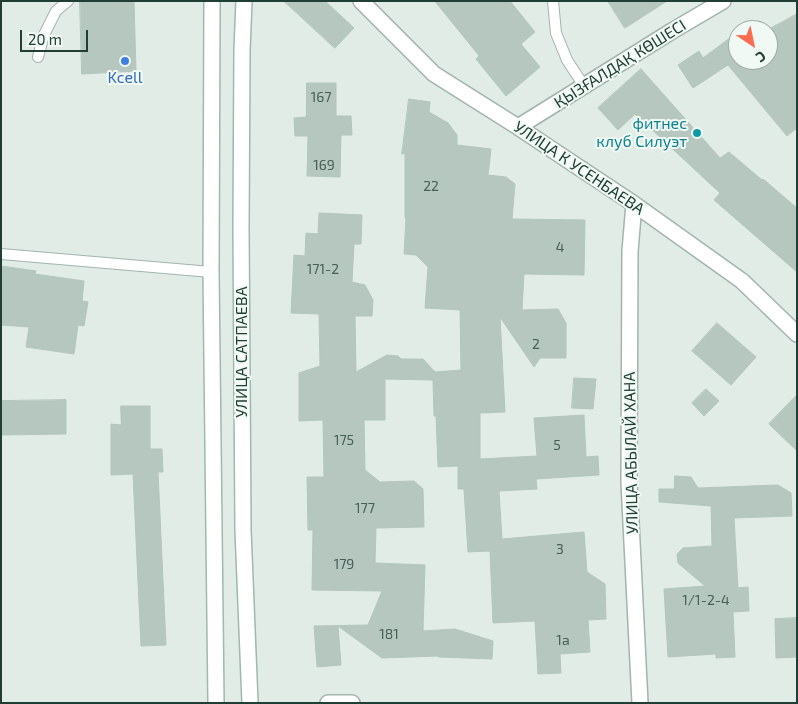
<!DOCTYPE html>
<html>
<head>
<meta charset="utf-8">
<style>
	body { margin:0 }
	#map { position:relative; width:798px; height:704px; overflow:hidden; background:#e1ece6; font-family:"Exo 2",sans-serif }
	canvas { display:block }
	.frame { position:absolute; inset:0; border:2px solid #203e34; pointer-events:none }
	.north { position:absolute; left:728px; top:20px; width:50px; height:50px; box-sizing:border-box; background:#f1f9f4; border:1px solid #9daea7; border-radius:50%; rotate:146deg; font-size:14px; font-weight:700; line-height:20px; text-align:center; color:#203e34 }
	.north::after { content:''; display:block; margin:auto; width:18px; height:22px; background:#fb6c50; clip-path:polygon(50% 0,100% 100%,50% 72%,0 100%) }
	.scale { position:absolute; left:20px; top:30px; width:68px; height:22px; box-sizing:border-box; border:2px solid #203e34; border-top:0; padding-left:6px; font-size:15px; line-height:18px; white-space:nowrap; color:#203e34; -webkit-text-stroke:4px #f1f9f4; paint-order:stroke }
</style>
</head>
<body>
<div id="map">
<canvas width="798" height="704"></canvas>
<div class="frame"></div>
<div class="north">С</div>
<div class="scale">20 m</div>
</div>
<script>
const g = document.querySelector('canvas').getContext('2d');
g.lineJoin = 'round';
function paint(path, color) {
  g.fillStyle = color;
  g.fill(path, 'evenodd');
}
function strokePath(path, color, width, dash) {
  g.strokeStyle = color;
  g.lineWidth = width;
  g.lineCap = dash ? 'butt' : 'round';
  g.setLineDash(dash || []);
  g.stroke(path);
}
function label(font, color, halo, rows, align = 'center') {
  g.font = font + ' "Exo 2",sans-serif';
  g.lineWidth = 4;
  g.setLineDash([]);
  g.textBaseline = 'middle';
  g.strokeStyle = halo;
  g.fillStyle = color;
  for (const [text, x, y, turn = 0] of rows) {
    g.save();
    g.translate(x, y);
    g.rotate((+turn || 0) * Math.PI / 180);
    g.textAlign = isNaN(turn) ? turn : align;
    if (halo) g.strokeText(text, 0, 0);
    g.fillText(text, 0, 0);
    g.restore();
  }
}
const building = new Path2D(`
	M80 1H134L136 71 82 74Z
	M284 1H325L354 28 335 48Z
	M435 1H510L535 32 521 44 540 67 506 96 476 59 479 56Z
	M608 1H667L625 28Z
	M797 14V128L787 136 728 65 693 88 678 65 699 51 703 58 738 32V60H768V30Z
	M641 69 720 158 729 152 762 180 763 179 797 208V272L714 200 720 193 635 114 618 130 598 108Z
	M307 83H336V116H351L352 135H341L340 177 307 176 308 136H295L294 118 306 117Z
	M409 99 430 102 429 112 448 123 457 135V145L491 149 488 175 506 177 515 184 512 219 585 220 584 275 524 274 522 310 558 309 566 323V358H540L534 367 500 317 505 412 480 413V459L537 456 534 418 584 415 586 457 598 456 599 475 536 479 537 489 499 491 502 539 584 532 587 572 605 584 606 619 588 620 590 652 560 654 561 673 538 674 535 621 493 623 490 551 468 552 464 489H458V466L438 467 436 416H434L433 380 385 379V420H364L365 470 380 482 414 481 423 489 424 527 376 528 375 563 425 565 423 631 455 629 493 641 492 659 439 657 438 656 382 658 338 626 341 665 317 667 314 626 368 625 382 591 312 590 313 530H308L307 477H324L323 420 299 421V373L320 366 319 314 291 313 294 255 305 256 306 233 318 234 319 213 362 215 361 244H354L352 282 365 285 373 300 372 316H355L356 372 387 355 398 356 401 359H423L435 372 461 370 460 310 425 308 428 267 416 255 404 254 406 218H405V153L402 154Z
	M1 266 36 271 35 274 84 281 82 301 88 302 84 326 78 325 74 354 26 347 29 327 1 325Z
	M717 323 756 357 731 385 692 351Z
	M574 378 596 379 593 409 572 408Z
	M706 389 719 401 704 416 692 403Z
	M797 395V451L769 424Z
	M66 400V434L1 435V401Z
	M121 406H150V449H162L163 472H158L166 645 141 646 133 474 111 475V424L121 425Z
	M675 476 691 477 698 488 778 485 791 493 792 516 734 518 738 588 748 587 749 611 733 612 735 657 716 658V654L668 657 664 589 705 586 678 563 677 554 683 548 712 546 711 506 659 502V489H674Z
	M797 618V657L776 658 775 619Z`);
paint(building, '#b6c7bf');
strokePath(building, '#b2c6bd', 1);
const lane = new Path2D(`
	M553 1 556 33 567 60 584 86
	M38 57 44 35 56 11 68 1
	M1 254 211 272`);
const street = new Path2D(`
	M361 1 434 74 518 127 634 204 742 281 797 334
	M518 127 672 31 723 1
	M634 204 630 251 629 482 640 703
	M328 703H352`);
const secondary = new Path2D(`
	M212 1 211 272 216 703
	M244 1 242 50 241 228 243 530 250 703`);
strokePath(lane, '#a3b4ad', 12);
strokePath(street, '#a3b4ad', 18);
strokePath(secondary, '#9eb9ad', 18);
strokePath(lane, '#fff', 10);
strokePath(street, '#fff', 15);
strokePath(secondary, '#fff', 15);
for (const [x, y, r, color] of [
	[125,61,5,"#3f7fe0"],
	[697,133,5,"#0f9aa8"]
]) {
  const dot = new Path2D();
  dot.arc(x, y, r, 0, 2 * Math.PI);
  g.fillStyle = color;
  g.fill(dot);
  strokePath(dot, '#f1f9f4', 2);
}
label('14px', '#466057', null, [
	["167",321,97],
	["169",324,165],
	["22",431,186],
	["4",560,247],
	["171-2",323,269],
	["2",536,344],
	["175",344,440],
	["5",557,445],
	["177",365,508],
	["3",560,549],
	["179",344,564],
	["1/1-2-4",706,600],
	["181",389,634],
	["1а",563,640]
]);
label('16px', '#203e34', '#f1f9f4', [
	["ҚЫЗҒАЛДАҚ КӨШЕСІ",620,64,-32],
	["УЛИЦА К УСЕНБАЕВА",579,168,34],
	["УЛИЦА САТПАЕВА",242,352,-90],
	["УЛИЦА АБЫЛАЙ ХАНА",631,453,-91]
]);
label('16px', '#366cbe', '#f1f9f4', [
	["Kcell",125,78]
]);
label('16px', '#0d838f', '#f1f9f4', [
	["фитнес",687,124],
	["клуб Силуэт",687,142]
], 'right');
</script>
</body>
</html>
